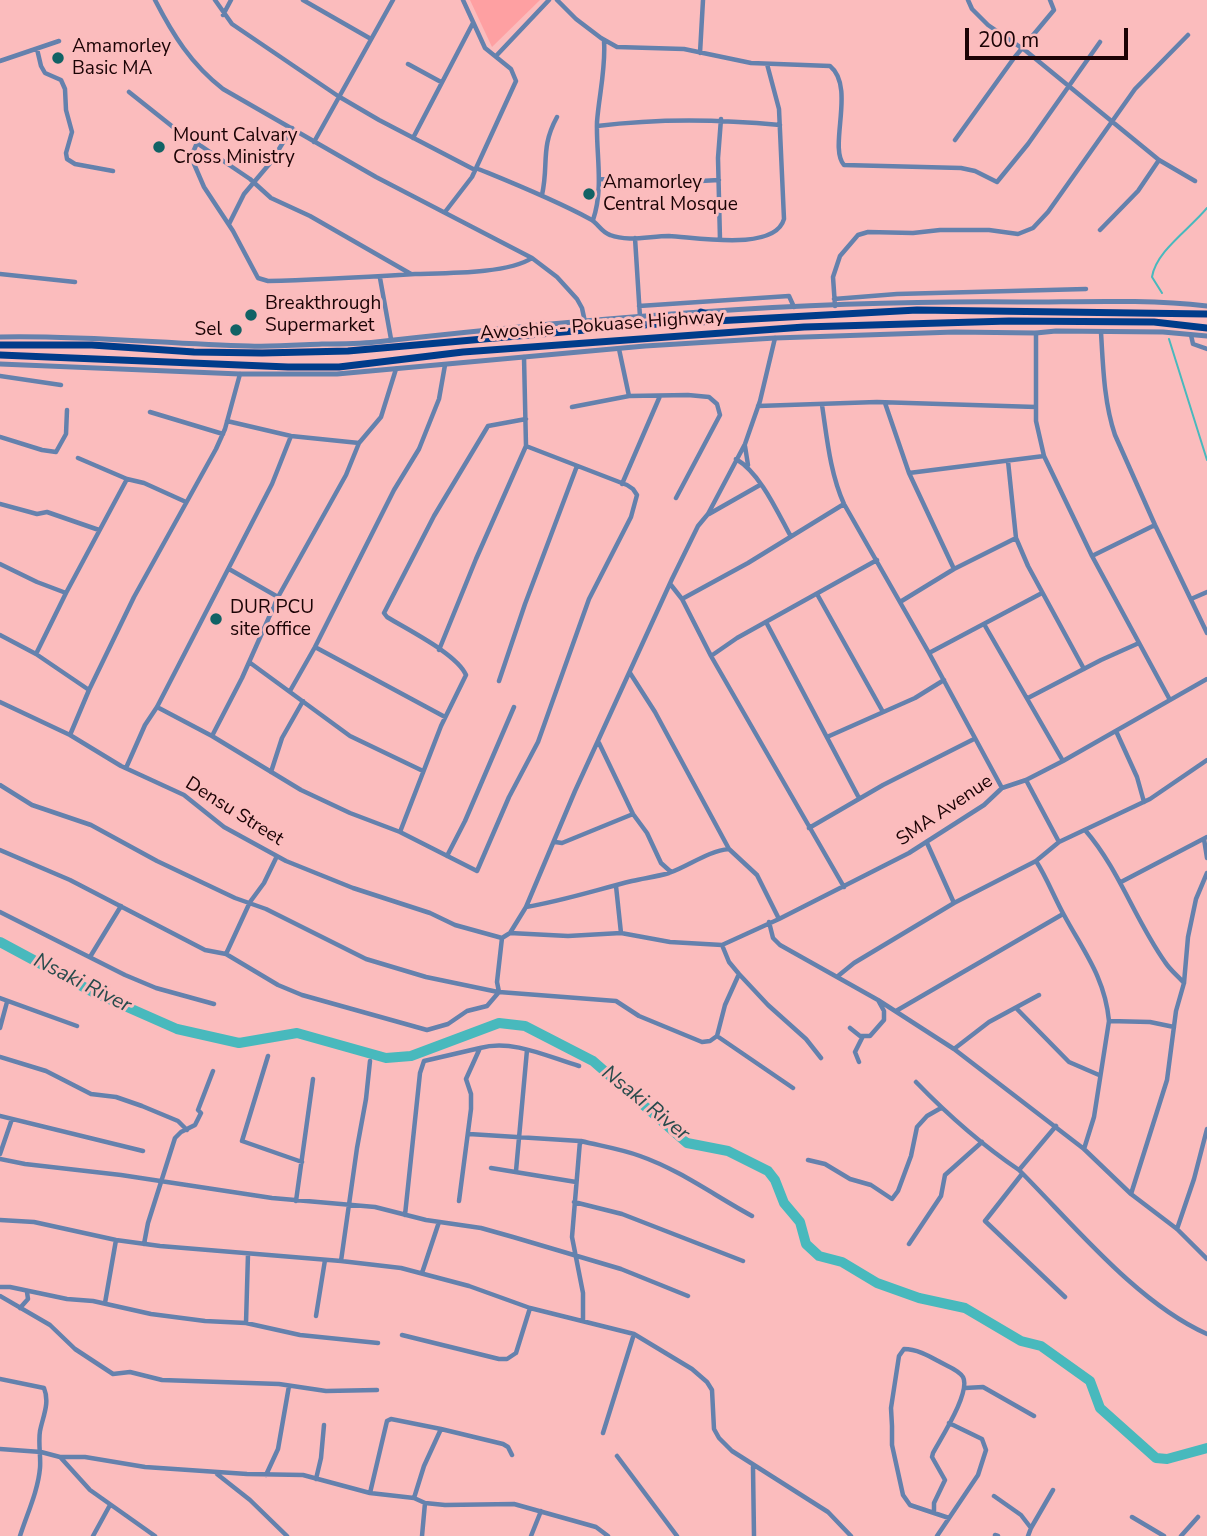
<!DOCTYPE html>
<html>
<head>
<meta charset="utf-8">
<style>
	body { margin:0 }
	#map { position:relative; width:1207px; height:1536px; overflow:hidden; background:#fbbcbd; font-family:"Nunito Sans",sans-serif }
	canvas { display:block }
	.scale { position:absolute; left:965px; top:28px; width:163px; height:32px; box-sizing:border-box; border:4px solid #1b0305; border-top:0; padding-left:9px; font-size:21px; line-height:24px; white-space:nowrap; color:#1b0305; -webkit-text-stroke:5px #fbbcbd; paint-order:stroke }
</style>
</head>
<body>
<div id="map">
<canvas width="1207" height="1536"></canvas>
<div class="scale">200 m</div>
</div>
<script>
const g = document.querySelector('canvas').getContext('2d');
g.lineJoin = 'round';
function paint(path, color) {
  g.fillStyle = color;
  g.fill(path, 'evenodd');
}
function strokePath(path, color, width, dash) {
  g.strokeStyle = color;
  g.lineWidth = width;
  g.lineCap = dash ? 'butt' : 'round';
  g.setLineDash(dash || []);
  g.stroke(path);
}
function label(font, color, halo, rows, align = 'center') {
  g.font = font + ' "Nunito Sans",sans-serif';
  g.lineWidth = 6;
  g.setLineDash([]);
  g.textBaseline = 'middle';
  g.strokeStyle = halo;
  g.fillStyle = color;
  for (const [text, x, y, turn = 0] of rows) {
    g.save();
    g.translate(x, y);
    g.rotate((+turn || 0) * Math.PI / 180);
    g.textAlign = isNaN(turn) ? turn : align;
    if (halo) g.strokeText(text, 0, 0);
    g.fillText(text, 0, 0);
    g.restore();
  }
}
paint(new Path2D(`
	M470 0H540L492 47Z`), '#fea0a2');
strokePath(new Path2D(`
	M1162 293 1152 277C1156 251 1190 229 1207 208
	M1169 339 1207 460`), '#48b9bd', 2);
strokePath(new Path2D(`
	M0 942 93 992 177 1029 239 1043 297 1033 386 1058 411 1056 499 1023 525 1026 593 1061 687 1143 728 1151 768 1171 775 1180 784 1203 800 1222 806 1244 819 1256 842 1262 877 1283 919 1298 965 1308 1021 1341 1041 1346 1090 1381 1100 1408 1156 1458 1167 1459 1207 1448`), '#48b9bd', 10);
strokePath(new Path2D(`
	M155 0C173 35 191 64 223 89L376 177 532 258 557 277 577 299 582 308 585 322
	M215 0 232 24 338 96 379 120 475 170
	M303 0 371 39
	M557 0 576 19 601 38 617 47 684 49 751 63 830 66C856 87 828 147 844 165L961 168 975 171 997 182 1028 144 1100 42
	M968 0 972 9 988 25 1026 51 1159 160 1195 181
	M223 15 231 0
	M37 49 41 66 45 73 61 80 65 89 66 110 72 132 66 153 67 159 75 164 113 171
	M700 53 703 0
	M496 56 549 0
	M0 61 59 41
	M408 64 441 82
	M129 92 173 127 250 179 271 198 310 216 411 274
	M597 126C660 118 718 119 780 125
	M413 138 473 23
	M955 140 1014 58 1054 10 1050 0
	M314 142 393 0
	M197 143 191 157 204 187 233 231 258 278 268 281C317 280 366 277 415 274 445 273 508 274 532 258
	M476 168C515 184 553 199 590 219 598 223 601 232 610 235 628 242 650 236 669 236 695 237 775 252 784 219L779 109 767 64
	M599 179 682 182 719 180
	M542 195C549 164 540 148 557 117
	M445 212 472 177 516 81 511 69 485 48 463 0
	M593 220C604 188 596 155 597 122 599 95 606 68 604 41
	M229 224 244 194 271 162 292 128
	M1100 230 1138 191 1159 160
	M635 238 640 317
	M720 240 718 158 721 119
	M0 274 75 282
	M380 278 391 339
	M834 299 897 294 1086 289
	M639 306 789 296 794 307
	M835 306 833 277 840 256 858 235 868 232 913 233 940 230H989L1018 234 1033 228 1048 212 1135 89 1188 35
	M1101 332C1103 366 1104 403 1115 435L1155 525 1207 633
	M1036 333V421L1044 456 1092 556 1170 700
	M1191 335 1193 344 1207 349
	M619 349 629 396
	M0 376 61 385
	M885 403 909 473 954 569
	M822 405C827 438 830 473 844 504L929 653 1002 788
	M758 406 877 402 1036 407
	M572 407 629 396 688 395 709 397 717 404 720 415 676 498
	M150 412 223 434
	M227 421 291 436 359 443
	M0 437 42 450 56 452 66 434 67 410
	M745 446 748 465
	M78 458 127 479 144 483 186 502
	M736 459C760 473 777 511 790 535
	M1008 461 1016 538 1028 566 1084 669
	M909 473 1044 456
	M622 484 660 396
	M0 504 37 514 47 512 99 530
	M709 514 760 485
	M1092 556 1155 525
	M0 564 37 582 66 593
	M229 569 278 597
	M671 585 682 599 711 656 844 887
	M817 594 883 712
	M682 599 748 563 844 504
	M1191 599 1207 592
	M900 602 954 569 1016 538
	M766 622 859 798
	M984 624 1063 761
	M0 635 36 654 89 690
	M315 647 445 717
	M439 650 476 559 526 446 524 357
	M929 653 1042 593
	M36 654 66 593 127 479
	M711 656 737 638 877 560
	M249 662 350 736 423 771
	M630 673 655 712 729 849
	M499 681 525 604 577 466
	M290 691 315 647 394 490 419 449 439 399 445 365
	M1028 698 1101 660 1139 643
	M0 702 70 735 121 766 184 795 224 827 286 861 353 888 430 913 455 925 502 938
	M157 707 212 736 301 790 350 813 400 832 477 871 509 797 538 742 589 599 631 517 637 495 633 489 627 485 526 446
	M1116 731 1137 777 1144 802
	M70 735 89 690 134 597 216 449 225 429 240 374
	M212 736 242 678 278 597 346 475 359 443 381 417 396 369
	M827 737 915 698 944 680
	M599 743 633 814 647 833 661 863 671 872
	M126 768 145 725 157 707 272 484 291 436
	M271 772 282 738 303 701
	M1026 780 1059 842
	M0 785 32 805 91 825 157 861 235 898 266 909 366 959 426 977 498 992
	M809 828 883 785 974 739
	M1085 830C1119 869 1135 920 1165 962 1170 970 1178 976 1184 983
	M400 832 441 726 466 675C457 654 408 630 387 617L384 613 434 516 488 426 526 419
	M1204 839 1207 858
	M555 842 562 843 633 814
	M927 843 954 903
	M0 850 70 880 205 950 226 954 278 985 302 995 427 1030 448 1024 467 1011 487 1006 499 992
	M447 856 465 821 514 707
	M1036 861C1047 878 1054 897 1064 915 1084 952 1105 978 1109 1021L1094 1117 1084 1149
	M1121 882 1207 837
	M526 907 575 791 672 579 698 526 708 514 745 444 760 401 775 338
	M0 912 125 975 156 988 214 1004
	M769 922 773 938 780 945 878 1000 954 1049 1084 1149 1131 1194 1177 1229 1207 1259
	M510 933 568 936 621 933 616 886
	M621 933 670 942 722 945
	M226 954 250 902 264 883 277 856
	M90 957 121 906
	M739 974 725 1005 717 1036 710 1041 702 1042 639 1016 616 1001 499 992 497 982 502 938 510 933 526 907C562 901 596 890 632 881 644 878 656 877 669 873 689 866 708 851 729 849L757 875 779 919
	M838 976 854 963 954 903 1036 861 1059 842 1150 799 1207 760
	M0 998 77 1026
	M1016 1008 1069 1062 1099 1075
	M896 1011 1063 914
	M1109 1021 1150 1022 1174 1027
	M0 1028 7 1002
	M850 1028 860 1036H870L884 1020V1011L878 1000
	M717 1036 793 1088
	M954 1049 989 1022 1039 995
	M268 1056 242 1141 302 1162
	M0 1057 46 1071 91 1094 116 1097 142 1106 178 1121 187 1130
	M821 1058 806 1039 768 1005 739 974 729 962 722 945 779 919 909 853 984 805 1002 788 1026 780 1063 761 1207 679
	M859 1062 855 1052 863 1036
	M916 1082C947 1114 982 1145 1019 1170 1073 1224 1137 1303 1207 1334
	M0 1116 143 1151
	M469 1134 580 1141 572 1237 583 1293V1321
	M580 1144 581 1141C601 1146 621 1149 640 1156 680 1170 715 1196 752 1216
	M0 1154 12 1119
	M0 1159 25 1164 121 1175 272 1198 375 1207 426 1220 481 1228 513 1237 621 1269 688 1296
	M808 1160 825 1164 850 1179 871 1185 892 1199 898 1191 911 1156 917 1127 927 1116 941 1108
	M491 1168 576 1182
	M1019 1170 1056 1126
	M516 1171 527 1050
	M1022 1174 985 1221 1065 1297
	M1131 1194 1167 1080 1176 1011 1184 983 1188 937 1196 899 1207 873
	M296 1201 313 1079
	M459 1201 471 1109V1094L466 1079 480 1048C513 1039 548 1057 579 1066
	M574 1202 622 1214 743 1261
	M405 1215 420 1073 424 1061 480 1048
	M0 1220 34 1222 116 1240 160 1246 341 1261 401 1268 469 1286 530 1308 634 1334 692 1369 707 1382 712 1390 714 1429 719 1438 732 1451 828 1512 851 1536
	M1177 1229 1194 1179 1207 1129
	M144 1244 148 1223 175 1138 181 1132 195 1125 201 1113 198 1110 213 1071
	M909 1244 941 1196 945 1175 982 1142
	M341 1261 357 1148 366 1099 370 1061
	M422 1273 439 1222
	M0 1287H10L67 1299 93 1301 151 1314 205 1321 246 1323 300 1335 378 1343
	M0 1296 50 1325 75 1349 113 1374 130 1372 162 1380 279 1384 326 1391 377 1390
	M105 1303 116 1240
	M20 1308 28 1299 27 1292
	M316 1316 325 1260
	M246 1323 248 1254
	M402 1335 499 1359H507L516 1353 530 1308
	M0 1379 44 1388C50 1403 43 1416 40 1431 38 1443 41 1456 40 1468 38 1491 27 1514 20 1536
	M965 1388 983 1387 1034 1416
	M603 1433 634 1334
	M0 1449 41 1452 60 1457H85L145 1467 247 1474 303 1475 370 1493 414 1498 425 1503 445 1505 514 1504 596 1527 608 1536
	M617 1456 677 1536
	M61 1458 90 1490 155 1536
	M753 1467 754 1536
	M217 1474 250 1500 287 1536
	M266 1475 278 1449 289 1386
	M316 1479 321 1458 324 1425
	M370 1493 387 1421 391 1419 441 1429
	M994 1496 1021 1515 1031 1528
	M414 1498 424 1466 441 1429 503 1444 508 1447 512 1455
	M934 1513V1503L945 1480 932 1457 933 1453C941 1438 971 1392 963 1377 959 1370 947 1366 940 1362 929 1356 917 1349 904 1349L899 1356 891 1408 892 1426V1445L903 1495 910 1505 949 1518
	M1132 1517 1164 1536
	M995 1535 998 1536
	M93 1536 110 1505
	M422 1536 425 1503
	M531 1536 541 1511
	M937 1536 978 1475 986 1450 982 1439 949 1423
	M1028 1536 1031 1528 1053 1490
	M1181 1536 1198 1517`), '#6481ad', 4.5);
strokePath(new Path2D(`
	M0 337C83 335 166 344 249 346 273 347 298 345 322 344 340 344 358 344 376 342 589 318 804 300 1019 302 1081 302 1145 299 1207 306
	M0 364 240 374H337L645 346 775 338 955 332 1036 333 1056 331 1163 332 1207 336`), '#6481ad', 5);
strokePath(new Path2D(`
	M701 312 717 318
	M0 345H92L194 352 262 353 348 351 642 325 917 310 1207 314
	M0 355 288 367H339L463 352 804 327 1009 321 1154 322 1207 328`), '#003c8a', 7);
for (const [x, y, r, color] of [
	[58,58,7,"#116265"],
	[159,147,7,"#116265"],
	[589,194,7,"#116265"],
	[251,315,7,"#116265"],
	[236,330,7,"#116265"],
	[216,619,7,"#116265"]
]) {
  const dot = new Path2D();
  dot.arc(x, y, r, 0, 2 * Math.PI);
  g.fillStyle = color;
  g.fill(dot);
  strokePath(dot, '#fbbcbd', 2.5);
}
label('19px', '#1b0305', '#fbbcbd', [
	["Amamorley",72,47],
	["Basic MA",72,69],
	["Mount Calvary",173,136],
	["Cross Ministry",173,158],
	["Amamorley",603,183],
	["Central Mosque",603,205],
	["Breakthrough",265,304],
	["Supermarket",265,326],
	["Sel",222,330,"right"],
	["DUR PCU",230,608],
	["site office",230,630]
], 'left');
label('19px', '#1b0305', '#fbbcbd', [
	["Awoshie - Pokuase Highway",602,326,-4],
	["SMA Avenue",945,811,-34],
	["Densu Street",234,812,32]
]);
label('italic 21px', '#294b4c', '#fbbcbd', [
	["Nsaki River",82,984,27],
	["Nsaki River",645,1104,39]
]);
</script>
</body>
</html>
